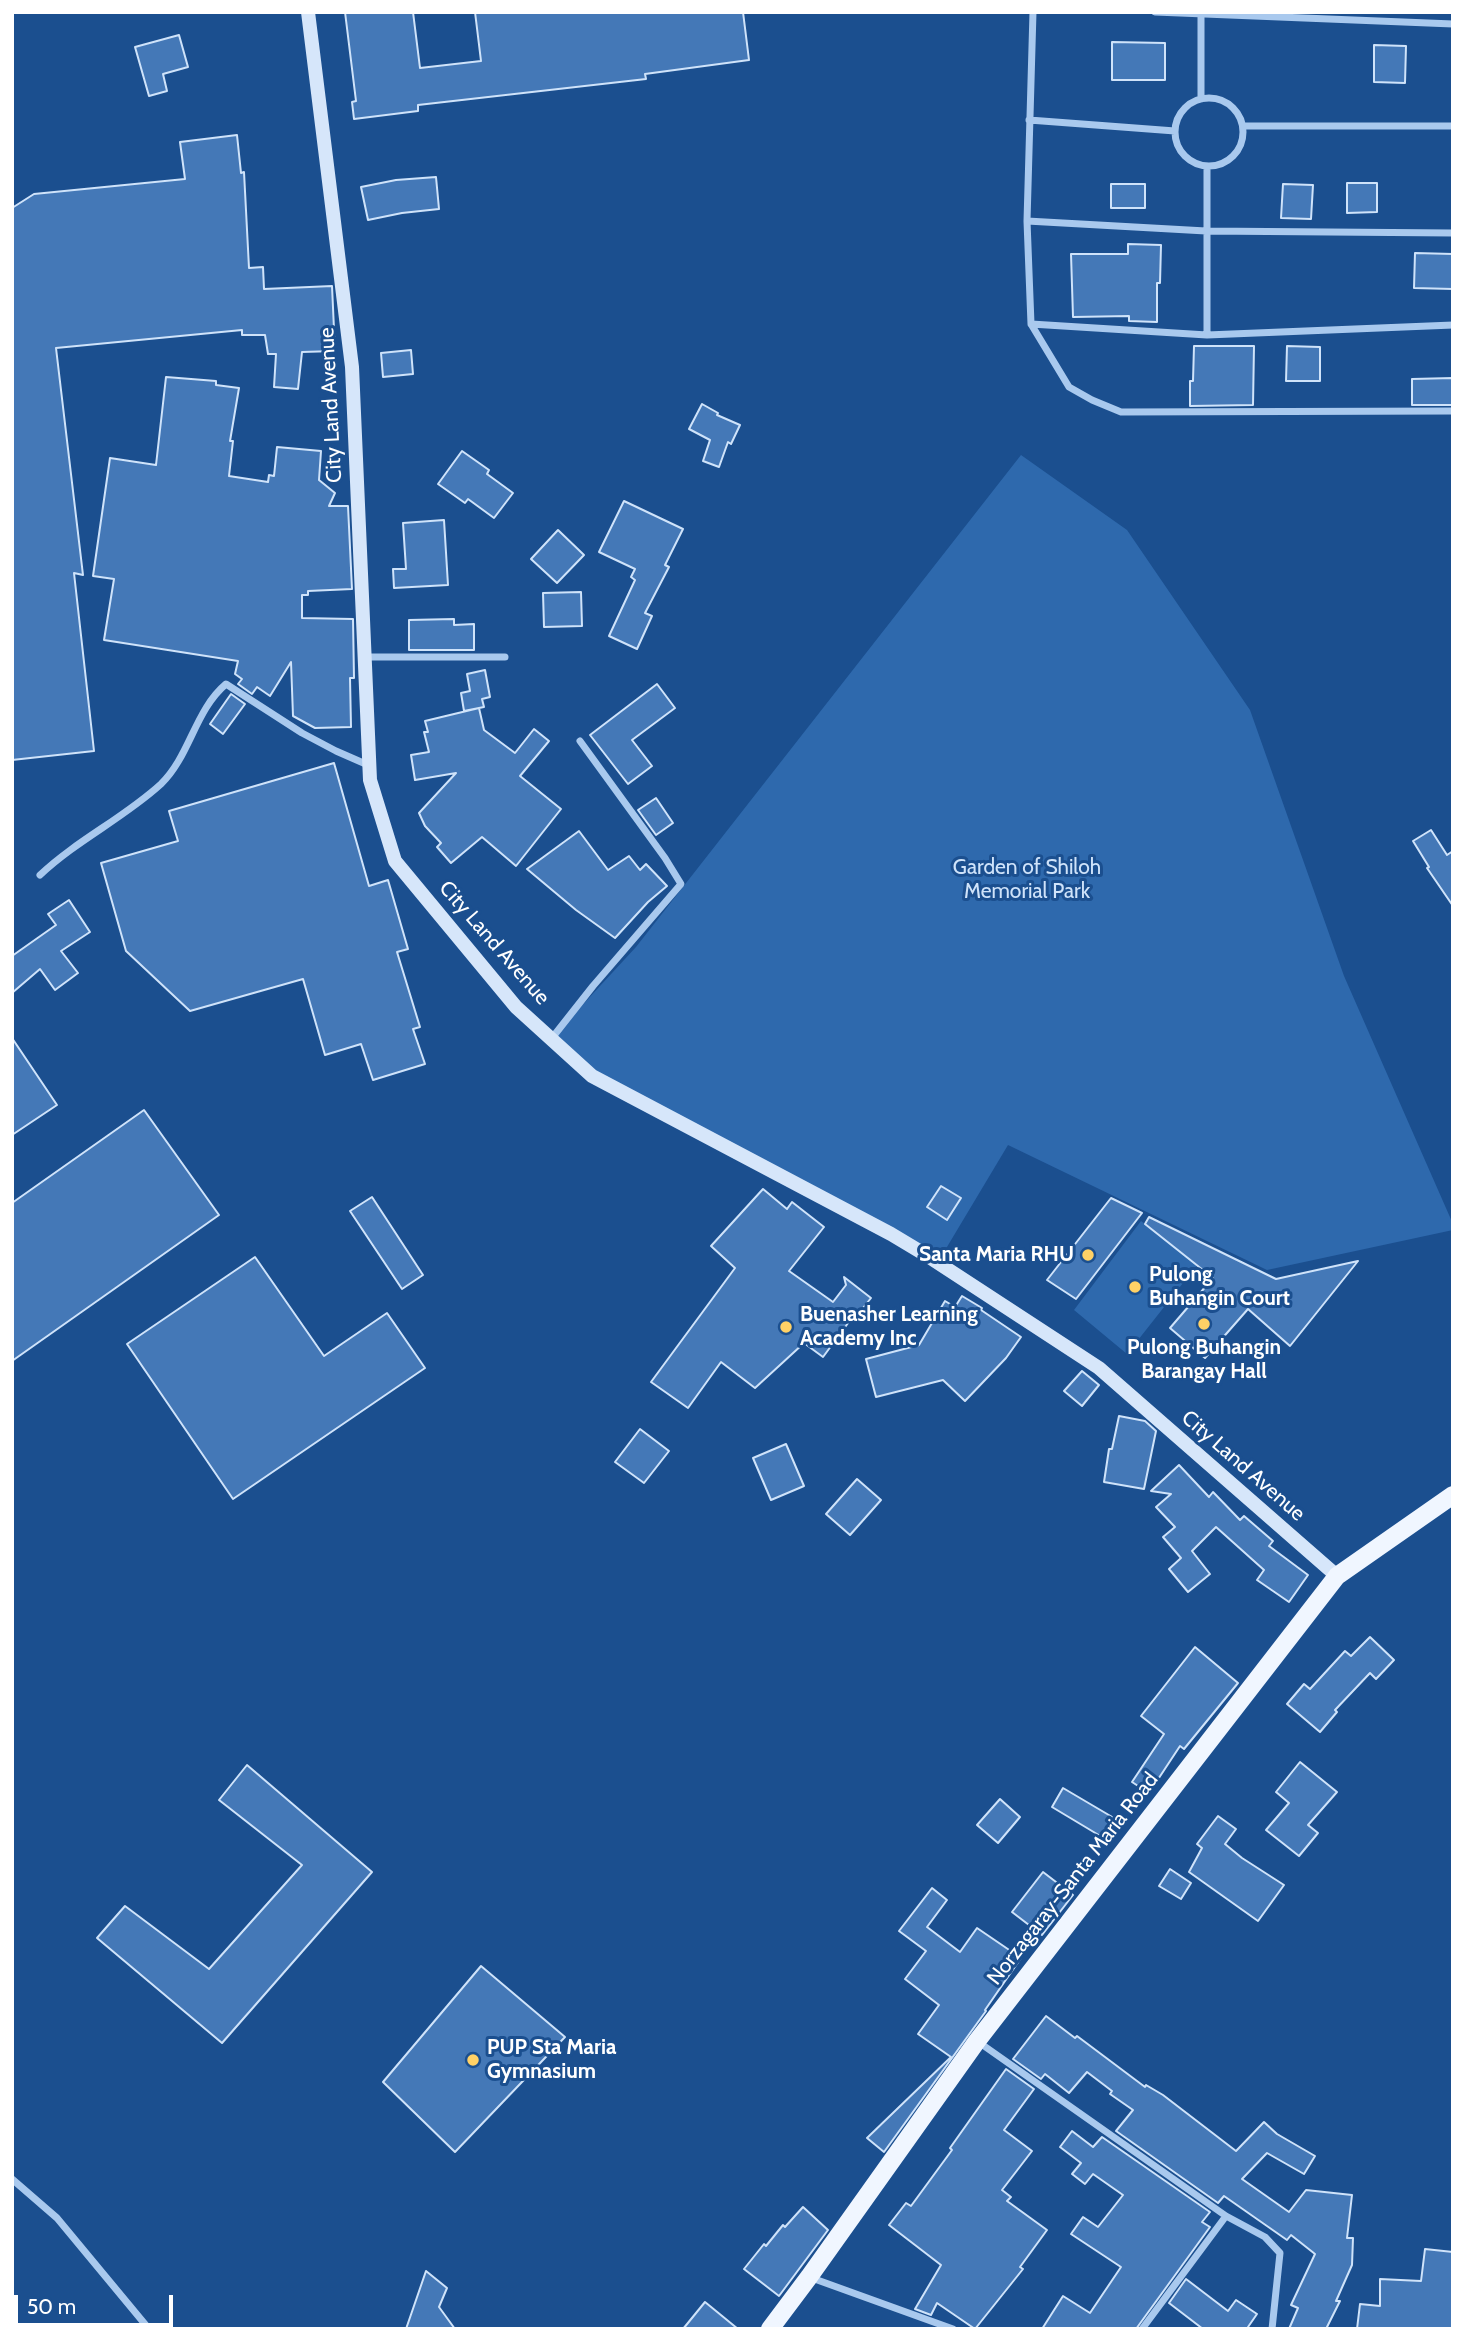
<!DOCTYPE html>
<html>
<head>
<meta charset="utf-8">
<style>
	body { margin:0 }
	#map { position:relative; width:1465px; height:2341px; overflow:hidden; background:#1b4f8f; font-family:Cabin,sans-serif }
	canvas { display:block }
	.frame { position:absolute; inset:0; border:14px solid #fff; pointer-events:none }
	.scale { position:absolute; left:14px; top:2295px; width:159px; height:32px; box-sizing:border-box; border:4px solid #fff; border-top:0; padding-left:9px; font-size:21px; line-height:24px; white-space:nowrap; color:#fff; -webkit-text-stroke:5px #1b4f8f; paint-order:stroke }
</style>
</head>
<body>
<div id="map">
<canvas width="1465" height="2341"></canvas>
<div class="frame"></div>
<div class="scale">50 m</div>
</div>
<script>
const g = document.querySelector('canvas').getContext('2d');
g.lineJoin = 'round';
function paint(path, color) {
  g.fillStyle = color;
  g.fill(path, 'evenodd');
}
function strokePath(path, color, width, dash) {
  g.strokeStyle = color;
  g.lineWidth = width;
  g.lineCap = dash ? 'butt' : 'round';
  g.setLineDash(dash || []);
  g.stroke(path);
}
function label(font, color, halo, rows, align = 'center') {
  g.font = font + ' Cabin,sans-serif';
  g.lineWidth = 6;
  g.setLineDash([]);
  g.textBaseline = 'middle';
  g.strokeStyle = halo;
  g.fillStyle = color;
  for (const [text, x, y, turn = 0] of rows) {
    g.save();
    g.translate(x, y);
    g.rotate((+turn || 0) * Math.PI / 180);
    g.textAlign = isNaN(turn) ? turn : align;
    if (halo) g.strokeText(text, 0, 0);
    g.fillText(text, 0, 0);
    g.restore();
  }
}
paint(new Path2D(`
	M1021 455 1127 530 1250 710 1344 976 1453 1224V1230L1267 1270 1008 1145 938 1262 605 1089 552 1038 636 947Z
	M1141 1221 1198 1264 1127 1354 1074 1310Z`), '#2e69ad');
const building = new Path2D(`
	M345 12H413L420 68 481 61 475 12H743L749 60 645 74 646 79 418 105V111L354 119 352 102 356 101Z
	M179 35 188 67 163 74 167 91 149 96 135 47Z
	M1112 42 1165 43V80H1112Z
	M1374 45 1406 46 1405 83 1374 82Z
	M237 135 241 173 244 172 249 268 263 267 264 289 332 286 335 351 302 352 298 389 274 387 276 354H268L265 335H242V330L56 348 83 575 74 573 94 751 12 760V208L34 194 185 179 180 142Z
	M436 177 439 209 402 213 368 220 361 187 396 180Z
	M1347 183H1377V212L1347 213Z
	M1111 184H1145V208H1111Z
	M1283 184 1313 185 1311 219 1281 218Z
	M1128 244 1161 245 1160 283H1157V322L1129 321V316L1073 317 1071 254H1128Z
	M1415 253 1453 254V289L1414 288Z
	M1194 346H1254L1253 405 1190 406V381H1193Z
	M1287 346 1320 347V381H1286Z
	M411 350 413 374 383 377 381 353Z
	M166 377 216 381V385L239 388 230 441H233L229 476 268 482 269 475 274 476 277 447 321 451 319 480 335 493 329 506H348L352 589 308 591V595H302V618L353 619 354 678H350L351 727 315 728 293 716 291 662 270 696 257 687 252 694 238 684 242 679 235 674 238 661 104 640 114 579 93 576 110 458 156 465Z
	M1453 378V405H1412V379Z
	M702 404 718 413 717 415 740 425 731 444 728 442 719 467 703 461 710 440 689 429Z
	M462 451 489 470 487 474 513 493 494 518 468 499 465 503 438 484Z
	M624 501 683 529 665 565 669 567 645 613 652 616 637 649 609 636 635 580 631 577 635 569 599 552Z
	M444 520 448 585 394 588 393 569H406L403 523Z
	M558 530 584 555 557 583 531 559Z
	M581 592 582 626 544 627 543 593Z
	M454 619V625L474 624V650H409V620Z
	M485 670 490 697 482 699 484 707 464 711 461 693 470 691 467 674Z
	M657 684 675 708 632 740 652 766 628 784 590 735Z
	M231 694 245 704 223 734 210 724Z
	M479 708 484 730 515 753 534 729 549 741 520 776 561 809 516 866 482 837 451 863 437 847 441 843 425 826 419 813 456 773 415 780 411 755 429 752 424 732H428L425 721Z
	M334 763 369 886 388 880 408 949 397 952 420 1027 413 1029 425 1064 373 1080 361 1044 325 1055 303 979 190 1011 126 951 101 863 178 841 169 811Z
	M656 798 673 823 656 835 638 810Z
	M1431 830 1447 855 1453 851V906L1427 868 1429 867 1413 841Z
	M579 831 608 870 629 856 640 870 646 864 667 886 648 902 615 938 576 910 527 869Z
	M69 900 90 932 61 951 78 973 55 990 40 969 12 993V956L56 925 48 914Z
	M12 1038 57 1105 12 1135Z
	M144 1110 219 1215 12 1361V1203Z
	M941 1186 961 1198 947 1220 927 1207Z
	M763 1189 787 1209 792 1202 824 1227 789 1271 833 1302 846 1285 844 1277 871 1298 855 1318 854 1315 823 1357 804 1343 755 1388 721 1362 688 1408 651 1382 735 1268 711 1246Z
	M372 1197 423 1275 402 1289 350 1211Z
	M1111 1198 1142 1213 1076 1299 1047 1280Z
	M1149 1217 1276 1279 1358 1261 1290 1346 1248 1309 1205 1358 1170 1328 1213 1278 1145 1224Z
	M255 1257 324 1356 387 1313 425 1368 233 1499 127 1344Z
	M962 1296 982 1308 981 1310 1021 1337 1006 1358 965 1401 943 1380 876 1397 866 1359 919 1345 945 1301 955 1307Z
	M1082 1371 1099 1385 1082 1406 1064 1391Z
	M1119 1416 1145 1421 1156 1431 1144 1489 1104 1482 1109 1449H1112Z
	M640 1429 669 1451 644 1483 615 1462Z
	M786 1444 804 1486 771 1500 753 1458Z
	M1179 1465 1209 1497 1213 1492 1240 1520 1244 1516 1273 1541 1269 1546 1308 1575 1289 1602 1257 1580 1264 1570 1216 1527 1192 1551 1210 1574 1188 1592 1169 1569 1181 1558 1163 1537 1175 1527 1156 1507 1171 1494 1151 1491Z
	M857 1479 881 1500 850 1535 826 1514Z
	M1370 1637 1394 1660 1376 1679 1370 1673 1335 1710 1337 1712 1320 1732 1287 1704 1304 1684 1310 1689 1345 1651 1351 1656Z
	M1195 1647 1238 1683 1184 1749 1180 1746 1149 1793 1132 1782 1164 1734 1141 1716Z
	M1300 1762 1337 1792 1308 1825 1318 1833 1299 1856 1266 1830 1289 1803 1276 1792Z
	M247 1765 372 1872 222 2043 97 1938 125 1906 209 1969 302 1865 219 1800Z
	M1063 1788 1119 1821 1107 1840 1052 1807Z
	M1000 1799 1020 1817 998 1843 977 1825Z
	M1218 1816 1236 1829 1225 1844 1242 1858 1284 1885 1258 1921 1189 1872 1202 1848 1197 1844Z
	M1170 1869 1191 1883 1181 1899 1159 1886Z
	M1043 1872 1073 1895 1042 1935 1012 1912Z
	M932 1888 947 1900 927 1927 960 1952 977 1928 1021 1958 985 2010 986 2011 884 2152 867 2138 951 2057 918 2034 939 2005 905 1979 926 1951 899 1931Z
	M481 1966 565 2037 455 2152 383 2082Z
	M1046 2016 1075 2038 1077 2036 1145 2087 1146 2085 1163 2095 1236 2151 1264 2122 1277 2134 1315 2156 1304 2174 1267 2153 1242 2179 1289 2212 1306 2190 1352 2195 1347 2238H1353L1352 2265 1336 2301H1340L1326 2329H1289L1298 2308 1291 2305 1315 2254 1291 2235 1287 2240 1224 2196 1218 2203 1116 2131 1133 2110 1110 2094 1112 2091 1087 2072 1069 2093 1045 2074 1041 2079 1013 2059Z
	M1006 2069 1034 2089 1004 2130 1032 2151 1002 2190 1011 2197 1007 2201 1047 2230 1020 2267 1023 2269 975 2329 937 2303 931 2315 915 2309 941 2265 889 2225 906 2203 911 2206 952 2150 950 2148Z
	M1072 2131 1093 2147 1102 2137 1210 2212 1202 2222 1210 2227 1136 2329H1042L1063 2296 1090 2313 1121 2267 1071 2234 1083 2217 1098 2227 1123 2195 1093 2174 1085 2184 1072 2174 1081 2163 1060 2147Z
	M803 2207 828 2230 779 2296 744 2269 764 2244 766 2246 783 2225 785 2227Z
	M1425 2249 1453 2252V2329H1357L1360 2304 1380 2306V2279L1421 2281Z
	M426 2271 447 2288 439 2307 455 2329H406Z
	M1186 2279 1228 2311 1236 2300 1257 2314 1248 2327 1251 2329H1203L1169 2303Z
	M705 2302 738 2329H683Z`);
paint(building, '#4478b7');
strokePath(building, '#cfe3fa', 2);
strokePath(new Path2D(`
	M1033 12 1027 221 1206 231 1453 233
	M1155 12 1453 24
	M1201 12V99
	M1175 132a34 34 0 1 1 68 0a34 34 0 1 1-68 0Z
	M1029 120 1175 131
	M1243 126H1453
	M1207 166V335L1453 325
	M1027 221 1031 324 1069 387 1092 400 1121 412 1453 411
	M1031 324 1207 335
	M365 657H505
	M40 875C77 840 124 818 161 784 190 756 195 710 226 684L302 733 336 751 368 765
	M552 1038 593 986 681 884 665 858 580 741
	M977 2041 1226 2216 1265 2237 1280 2253 1272 2329
	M12 2179 57 2218 149 2329
	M809 2277 953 2329
	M1142 2329 1226 2216`), '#a9c9ee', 7);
strokePath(new Path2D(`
	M308 12 352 367 370 780 395 861 516 1007 592 1076 891 1234 926 1255 1099 1368 1337 1576`), '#d6e6fa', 14);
strokePath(new Path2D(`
	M770 2329 809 2277 977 2041 1337 1576 1453 1495`), '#f0f6ff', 18);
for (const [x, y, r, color] of [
	[1088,1255,7,"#ffd166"],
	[1135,1287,7,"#ffd166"],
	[1204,1324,7,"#ffd166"],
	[786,1327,7,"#ffd166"],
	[473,2060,7,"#ffd166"]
]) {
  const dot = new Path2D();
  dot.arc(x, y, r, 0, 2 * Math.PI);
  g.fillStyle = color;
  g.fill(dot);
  strokePath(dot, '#1b4f8f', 2.5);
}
label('21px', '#fff', '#1b4f8f', [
	["City Land Avenue",331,405,-93],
	["City Land Avenue",494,943,49],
	["City Land Avenue",1243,1466,41],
	["Norzagaray-Santa Maria Road",1073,1879,-52]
]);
label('21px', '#cfe3fa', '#1b4f8f', [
	["Garden of Shiloh",1027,868],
	["Memorial Park",1027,892]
]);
label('bold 21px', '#fff', '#1b4f8f', [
	["Santa Maria RHU",1074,1255,"right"],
	["Pulong",1149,1275],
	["Buhangin Court",1149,1299],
	["Buenasher Learning",800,1315],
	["Academy Inc",800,1339],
	["Pulong Buhangin",1204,1348,"center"],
	["Barangay Hall",1204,1372,"center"],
	["PUP Sta Maria",487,2048],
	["Gymnasium",487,2072]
], 'left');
</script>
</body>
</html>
